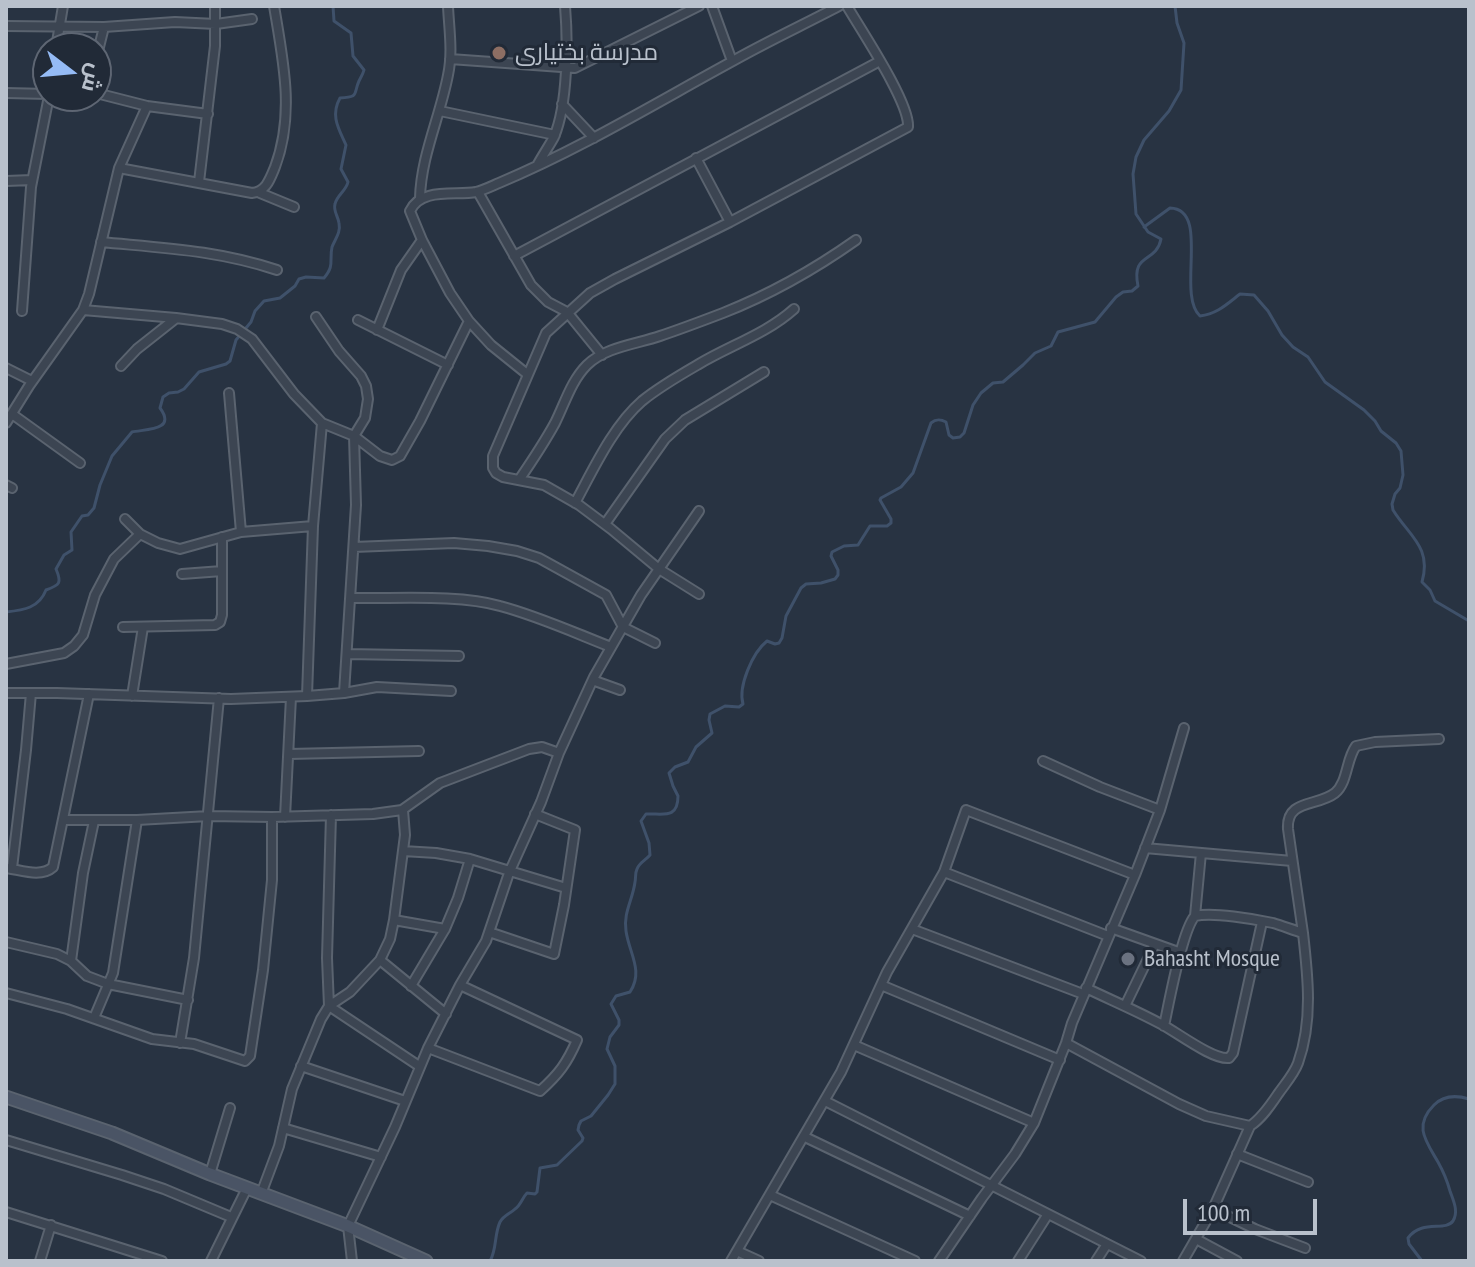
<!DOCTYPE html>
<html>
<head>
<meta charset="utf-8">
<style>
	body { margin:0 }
	#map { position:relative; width:1475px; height:1267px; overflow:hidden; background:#283342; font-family:"PT Sans Narrow",Cairo,sans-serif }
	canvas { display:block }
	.frame { position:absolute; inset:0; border:8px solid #b9c1cc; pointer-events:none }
	.north { position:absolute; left:32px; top:32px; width:80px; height:80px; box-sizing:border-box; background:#212a37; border:2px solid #5e6673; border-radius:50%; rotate:106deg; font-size:22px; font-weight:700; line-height:32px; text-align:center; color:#b9c1cc }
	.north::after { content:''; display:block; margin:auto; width:28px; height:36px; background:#95bbf5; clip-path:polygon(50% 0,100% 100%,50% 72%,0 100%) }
	.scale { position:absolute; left:1183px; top:1199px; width:134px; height:36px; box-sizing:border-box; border:4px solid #b9c1cc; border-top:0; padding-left:10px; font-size:24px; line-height:28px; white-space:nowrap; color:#b9c1cc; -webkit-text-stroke:6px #212a37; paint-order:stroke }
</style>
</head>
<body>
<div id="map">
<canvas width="1475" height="1267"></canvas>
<div class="frame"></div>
<div class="north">ش</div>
<div class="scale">100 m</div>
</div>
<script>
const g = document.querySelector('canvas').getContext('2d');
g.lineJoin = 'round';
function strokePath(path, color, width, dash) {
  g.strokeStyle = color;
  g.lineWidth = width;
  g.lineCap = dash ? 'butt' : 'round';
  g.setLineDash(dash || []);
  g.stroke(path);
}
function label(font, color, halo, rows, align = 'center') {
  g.font = font + ' "PT Sans Narrow",Cairo,sans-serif';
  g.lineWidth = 6;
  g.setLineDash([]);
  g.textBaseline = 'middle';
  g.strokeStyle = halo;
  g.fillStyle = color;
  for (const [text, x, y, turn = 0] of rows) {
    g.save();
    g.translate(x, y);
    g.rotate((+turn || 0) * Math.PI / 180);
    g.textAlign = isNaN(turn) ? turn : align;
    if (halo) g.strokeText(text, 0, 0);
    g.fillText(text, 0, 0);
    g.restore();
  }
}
strokePath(new Path2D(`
	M1144 227 1170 208C1211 209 1176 294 1200 316 1217 314 1227 304 1240 294L1254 295 1268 311 1282 335 1293 347 1308 357 1325 382 1364 410 1375 421 1381 431 1396 443 1401 451 1403 475 1400 488 1395 494 1392 504 1393 510C1409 536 1432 547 1422 582L1430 590 1435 601 1469 621
	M6 612C24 610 39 608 46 590 60 585 62 583 56 569L64 555 72 550 71 532 82 516 88 515 94 508 100 485 112 456 132 432C145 429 177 431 160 408L163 397 169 393 178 392 184 389 199 372 226 364 230 361 236 340 251 322 255 311 264 301 280 298 295 286 299 279 306 277 324 278C335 265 329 261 332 247 335 239 341 233 339 223 338 216 333 211 335 204 337 195 346 191 348 182L341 169 346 145C339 129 330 116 340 98 360 97 353 94 359 81 361 77 363 74 364 70L353 56 351 33 334 21 333 6
	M490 1261C497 1249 494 1235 500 1222 504 1215 510 1214 515 1209 521 1205 522 1198 527 1193L535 1194 537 1192 540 1168 557 1165 582 1141 583 1138 578 1130 579 1125 581 1121 591 1116 608 1095 615 1084V1066L607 1049 610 1037 619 1025V1020L611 1004 616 996 630 992C644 971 629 953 626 931 623 913 633 899 635 882 636 877 635 873 637 869 639 863 646 860 650 855L649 843 641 821 646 814C662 813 678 820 678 796L673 786 669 773 675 767 688 762 696 747 712 733 709 720 710 714 725 706 739 707 743 704C738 687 752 653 767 641L775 644 779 643 782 638 786 616 801 588 806 584 821 583 835 579 838 575V570L831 556 832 552 844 546 858 545 870 526H887L891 523V519L880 500 881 498 901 487 913 473 931 423C936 419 940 419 946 422L949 435 953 438 960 437 964 433 973 405 981 393 993 383 1003 382 1023 365 1035 353 1051 346 1058 332 1095 322 1116 297 1123 292 1132 291 1138 286C1131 252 1156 264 1161 239L1148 232 1136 214 1133 174 1136 157 1144 140 1169 111 1181 90 1184 43 1177 23 1175 6
	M1422 1261 1409 1244 1408 1238C1422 1219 1445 1232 1453 1221 1459 1211 1453 1200 1450 1191 1447 1180 1443 1171 1438 1162 1426 1141 1413 1126 1434 1105 1444 1095 1456 1095 1469 1099`), '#3f516a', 3);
const street = new Path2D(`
	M712 6 732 61
	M6 26 104 27 175 22 216 24 252 19
	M56 48 63 6
	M96 59 104 27
	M450 59 575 68 699 6
	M6 93 48 94
	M96 93 147 106 208 114
	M562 104 594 138
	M440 111 555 135
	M696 158 730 222
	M538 164C543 155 549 146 554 137 568 104 568 42 565 6
	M119 168 252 193C266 192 270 179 275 167 295 114 283 60 274 6
	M6 181 32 180
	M199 182 215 46V6
	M478 192 531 285 548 302 567 312 602 355
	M260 193 294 207
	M420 198C421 156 440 117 448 75 453 52 449 29 448 6
	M101 242C163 248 217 250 277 270
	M514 256 880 61
	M83 310 176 318 222 324 237 329 252 339 294 394 322 423 354 436 380 456 392 460 400 456 420 421 469 321
	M22 311 31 187 49 96
	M316 317 339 351 361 376 366 386 368 399 365 418 354 436 356 505 344 693
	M358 320 448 365
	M377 330 401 270 422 240
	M121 366 137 349 175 319
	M6 368 32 381
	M527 374 491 345 469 321 450 293 422 240 410 211C421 187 456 196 476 192 484 190 492 186 499 183 580 149 654 104 731 62 766 42 803 25 839 6
	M229 393 241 532
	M12 414 80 463
	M6 423 29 386 83 310 89 294 119 168 147 106
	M519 480C532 461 544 443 555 423 565 403 571 381 587 365 605 347 637 344 660 336 681 329 702 321 723 313 771 294 815 269 856 240
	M6 485 12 488
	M575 503C593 470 613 426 642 401 659 387 680 375 699 364 731 345 766 334 794 309
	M125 519 140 534 158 543 180 549 241 532 313 526
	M605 524 665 439 685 420 764 372
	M354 547 454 543 488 546 517 551 539 558 606 595 623 627 655 643
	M182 574 222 571
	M699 594 659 569 611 529 579 505 544 485 503 477 496 473 493 468V456L546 333 590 293 615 279 730 222 908 127C910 103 861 30 847 6
	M351 598C395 599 459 594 500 606 538 616 575 633 611 647
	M123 627 215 625 220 622 222 615V537
	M347 654 459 656
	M6 664 64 653 74 646 83 635 95 595 114 559 140 534
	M620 690 595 681 594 677 641 595 699 511
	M6 693H57L231 699 307 696 344 693 377 687 451 691
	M132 696 143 627
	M307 696 313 526 322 423
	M289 754 419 751
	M1043 761 1100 787 1160 810
	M331 815 327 958 329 1006 419 1066
	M285 817 291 697
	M63 820H137L209 816 272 817 373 814 402 810 440 783 529 749 542 747 559 753
	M1145 848 1292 861
	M403 851 436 853 470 859 566 888
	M6 868C21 870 41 878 53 867L89 694
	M12 868 26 750 31 693
	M944 872 1108 936
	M1195 916 1201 853
	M394 920 445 929
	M1111 928 1181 953
	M912 929 1083 994
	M489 932 554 954 564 905 575 830 535 814
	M6 942 57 954 71 961 87 976 108 984 188 1000
	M380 960 446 1014
	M71 961 83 873 94 821
	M881 985 1060 1060
	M411 986 445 929 458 898 470 859
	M1086 988C1111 1000 1137 1011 1161 1024 1178 1033 1213 1060 1229 1058L1233 1053 1262 922
	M6 993 67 1009 152 1039 194 1044 245 1061 250 1056 263 970 272 880V817
	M1125 1006 1155 944
	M94 1018 113 973 137 820
	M1164 1026C1169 1003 1182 930 1195 916 1213 912 1254 919 1273 923 1283 926 1293 930 1303 933L1288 829C1286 799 1317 807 1335 793 1348 782 1346 759 1356 746L1375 742 1439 739
	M180 1043 194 958 219 698
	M1066 1043 1179 1104 1206 1116 1250 1126
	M854 1045 1034 1123
	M428 1048 540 1091C559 1074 567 1063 577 1040L460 985
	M301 1066 405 1101
	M825 1101 1141 1261
	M283 1128 381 1157
	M805 1137 970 1216
	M6 1140 122 1175 164 1189 231 1217
	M1237 1154 1308 1182
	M210 1174 230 1108
	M261 1194 279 1146 292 1089 321 1019 329 1006 350 992 380 960 390 939 394 920 405 835 403 810
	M770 1195 915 1261
	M1213 1209 1255 1229 1305 1248
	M6 1212 162 1261
	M1196 1239 1237 1261
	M737 1251 759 1261
	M40 1261 51 1225
	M211 1261 247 1188
	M352 1261 348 1226 395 1127 428 1048 460 985 486 941 509 873 541 802 559 753 594 677
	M731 1261 841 1072 887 972 944 872 966 810 1135 875
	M939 1261 982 1198 1015 1154 1034 1123 1066 1043 1072 1023 1135 875 1160 810 1184 728
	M1018 1261 1048 1214
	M1096 1261 1107 1244
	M1183 1261 1213 1209 1250 1126C1261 1119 1270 1106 1278 1094 1285 1084 1294 1074 1298 1063 1313 1021 1308 977 1303 933`);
const secondary = new Path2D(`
	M6 1097 112 1133 210 1174 348 1226 426 1261`);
strokePath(street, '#5a636f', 12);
strokePath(secondary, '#5a636f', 15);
strokePath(street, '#3c4552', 8);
strokePath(secondary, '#4a5465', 11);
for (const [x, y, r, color] of [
	[499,53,8,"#8d6e63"],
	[1128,959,8,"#6b7280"]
]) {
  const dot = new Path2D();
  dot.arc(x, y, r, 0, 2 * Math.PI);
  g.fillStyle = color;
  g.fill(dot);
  strokePath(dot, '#212a37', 3);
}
label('24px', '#b9c1cc', '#212a37', [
	["مدرسة بختيارى",515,53],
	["Bahasht Mosque",1144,959]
], 'left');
</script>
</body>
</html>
